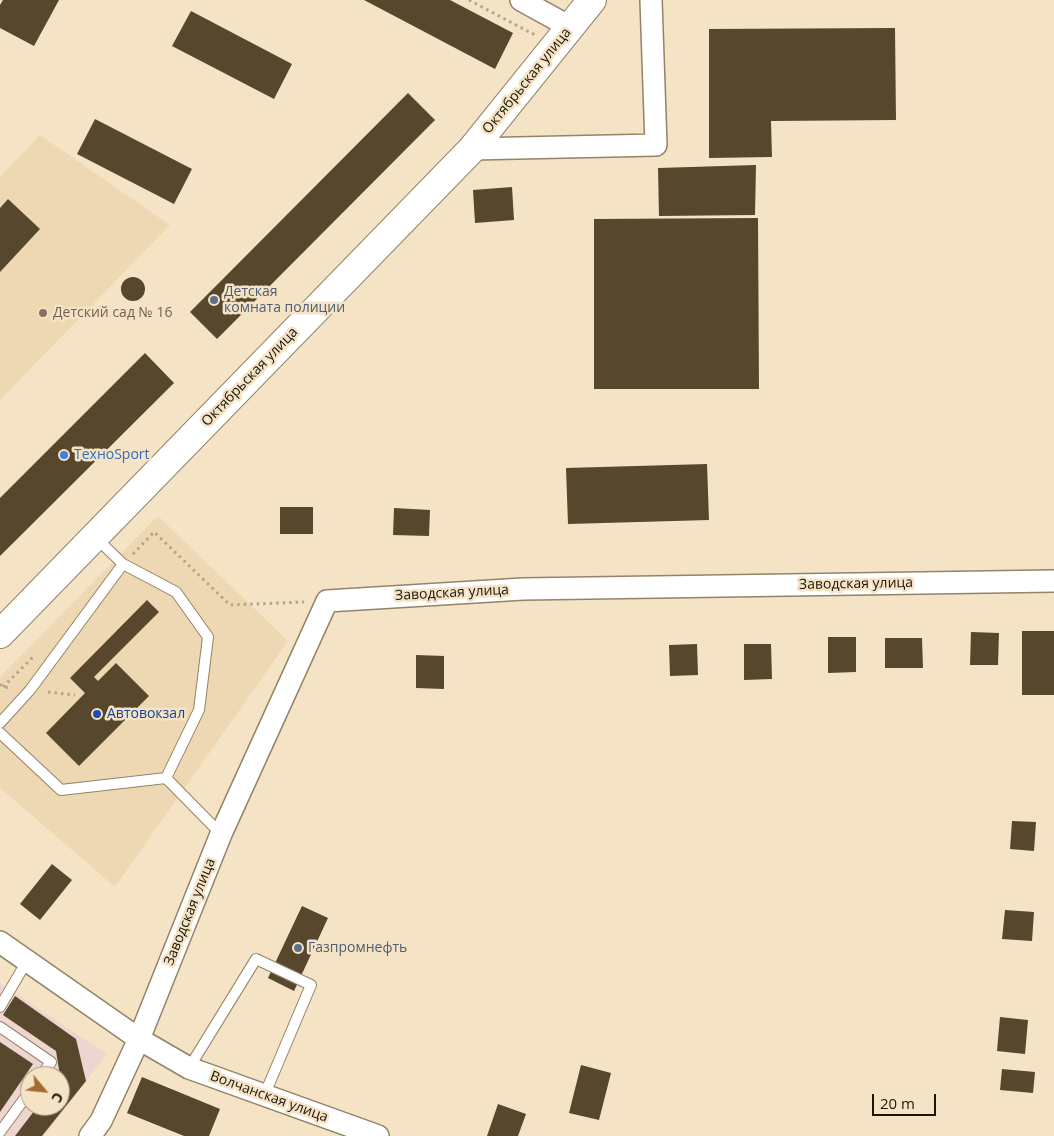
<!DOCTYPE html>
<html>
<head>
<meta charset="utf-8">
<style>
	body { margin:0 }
	#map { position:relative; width:1054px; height:1136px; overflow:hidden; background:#f5e3c5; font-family:"Open Sans",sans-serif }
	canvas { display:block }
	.north { position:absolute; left:20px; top:1066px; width:50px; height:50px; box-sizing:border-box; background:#f5e3c5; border:1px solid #9e917a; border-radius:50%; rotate:118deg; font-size:14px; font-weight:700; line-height:20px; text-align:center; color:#1b150a }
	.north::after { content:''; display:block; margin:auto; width:18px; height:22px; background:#a6692e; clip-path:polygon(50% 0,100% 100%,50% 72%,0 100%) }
	.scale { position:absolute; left:872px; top:1094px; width:64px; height:22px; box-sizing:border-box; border:2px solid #1b150a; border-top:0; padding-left:6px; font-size:15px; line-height:18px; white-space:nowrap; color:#1b150a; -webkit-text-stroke:4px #f5e3c5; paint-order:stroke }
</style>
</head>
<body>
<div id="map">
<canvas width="1054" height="1136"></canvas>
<div class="north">С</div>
<div class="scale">20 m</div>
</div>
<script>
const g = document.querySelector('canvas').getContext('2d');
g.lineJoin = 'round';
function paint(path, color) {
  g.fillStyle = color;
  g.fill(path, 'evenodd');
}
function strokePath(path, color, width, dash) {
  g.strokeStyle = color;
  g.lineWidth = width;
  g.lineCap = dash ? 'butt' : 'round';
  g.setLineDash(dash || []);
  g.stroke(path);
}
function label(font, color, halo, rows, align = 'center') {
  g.font = font + ' "Open Sans",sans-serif';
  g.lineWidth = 5;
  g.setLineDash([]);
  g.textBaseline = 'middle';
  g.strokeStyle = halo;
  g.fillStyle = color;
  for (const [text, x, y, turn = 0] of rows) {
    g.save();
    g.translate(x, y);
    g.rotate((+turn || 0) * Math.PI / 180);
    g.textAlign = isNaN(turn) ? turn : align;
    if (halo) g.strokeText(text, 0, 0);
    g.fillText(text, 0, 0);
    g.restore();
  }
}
paint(new Path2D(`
	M40 135 170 225 0 400V177Z
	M158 516 288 641 115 887 0 788V677Z`), '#eed8b3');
paint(new Path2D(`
	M0 983 107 1054 44 1136H0ZM30 1076H60V1106H30Z`), '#efd5cf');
paint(new Path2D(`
	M3 0H59L34 46 0 28V5Z
	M364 0H450L513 33 495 69Z
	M191 11 292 64 274 99 172 46Z
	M895 28 896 120 771 121 772 157 709 158V29Z
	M408 93 435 120 217 339 190 312Z
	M95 119 192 169 174 204 77 154Z
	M756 165 755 215 659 216 658 168Z
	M512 187 514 220 475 223 473 190Z
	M8 199 40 229 0 272V208Z
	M758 218 759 389H594V219Z
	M121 289a12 12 0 1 1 24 0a12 12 0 1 1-24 0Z
	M145 353 174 383 0 556V498Z
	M707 464 709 520 568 524 566 468Z
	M280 507H313V534H280Z
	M394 508 430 510 429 536 393 535Z
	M147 600 159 612 94 677 98 681 116 663 149 696 79 766 46 733 85 693 70 678Z
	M1022 631H1054V695H1022Z
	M971 632 999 633 998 665H970Z
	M828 637H856V672L828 673Z
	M885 638H922L923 668H885Z
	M697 644 698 675 670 676 669 645Z
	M744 644H771L772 679 744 680Z
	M416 655 444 656V689L416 688Z
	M1012 821 1036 822 1034 851 1010 849Z
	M52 864 72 880 40 920 20 904Z
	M302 906 328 918 294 991 268 978Z
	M1005 910 1034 912 1032 941 1002 939Z
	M15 996 76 1039 86 1081 42 1136H15L38 1106H60V1076L56 1051 3 1015Z
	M1000 1017 1028 1020 1025 1054 997 1051Z
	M0 1042 33 1064 0 1112Z
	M581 1065 611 1073 599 1120 569 1113Z
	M1002 1069 1035 1072 1033 1093 1000 1090Z
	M142 1077 220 1109 209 1136H184L127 1113Z
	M498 1104 526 1114 518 1136H487Z`), '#56472d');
const lane = new Path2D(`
	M95 537 123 564 176 592 208 637 199 710 166 778
	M0 723 30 690 123 564
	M0 733 61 790 166 778
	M166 778 221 834
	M0 1007 27 961
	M0 1027 51 1062 41 1076
	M189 1068 256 959 311 985 264 1096
	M0 1132 30 1091`);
const street = new Path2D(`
	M521 0 570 27
	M472 149 656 145 651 0
	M0 942 139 1039 189 1068 378 1136
	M90 1136 101 1121 139 1039 221 834 327 601 523 589 1054 581`);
const secondary = new Path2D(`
	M0 634 472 149 592 0`);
strokePath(lane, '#938367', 12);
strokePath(street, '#938367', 24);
strokePath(secondary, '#938367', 30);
strokePath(new Path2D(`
	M469 0 533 34 534 32
	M133 554 154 532 230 605 304 602
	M0 684 3 687 12 688
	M3 687 35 655
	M48 692 75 695`), '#b3a48c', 3, [2.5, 4]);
strokePath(lane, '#fff', 10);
strokePath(street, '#fff', 21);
strokePath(secondary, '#fff', 28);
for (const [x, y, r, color] of [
	[214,300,5,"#5c6f8a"],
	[43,313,5,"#8d6e63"],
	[64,455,5,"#3f7fe0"],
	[97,714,5,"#1a4fb4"],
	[298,948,5,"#5c6f8a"]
]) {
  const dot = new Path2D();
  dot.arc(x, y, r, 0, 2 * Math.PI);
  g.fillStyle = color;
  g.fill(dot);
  strokePath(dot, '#f5e3c5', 2);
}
label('14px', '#1b150a', '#f5e3c5', [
	["Октябрьская улица",527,81,-51],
	["Октябрьская улица",250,377,-46],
	["Заводская улица",856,584,-1],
	["Заводская улица",452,593,-3],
	["Заводская улица",190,912,-68],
	["Волчанская улица",269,1097,20]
]);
label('14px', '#4e5e75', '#f5e3c5', [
	["Детская",224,292],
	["комната полиции",224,308],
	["Газпромнефть",308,948]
], 'left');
label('14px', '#785e54', '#f5e3c5', [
	["Детский сад № 16",53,313]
], 'left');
label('14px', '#366cbe', '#f5e3c5', [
	["ТехноSport",74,455]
], 'left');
label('14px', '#164399', '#f5e3c5', [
	["Автовокзал",107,714]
], 'left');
</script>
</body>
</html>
